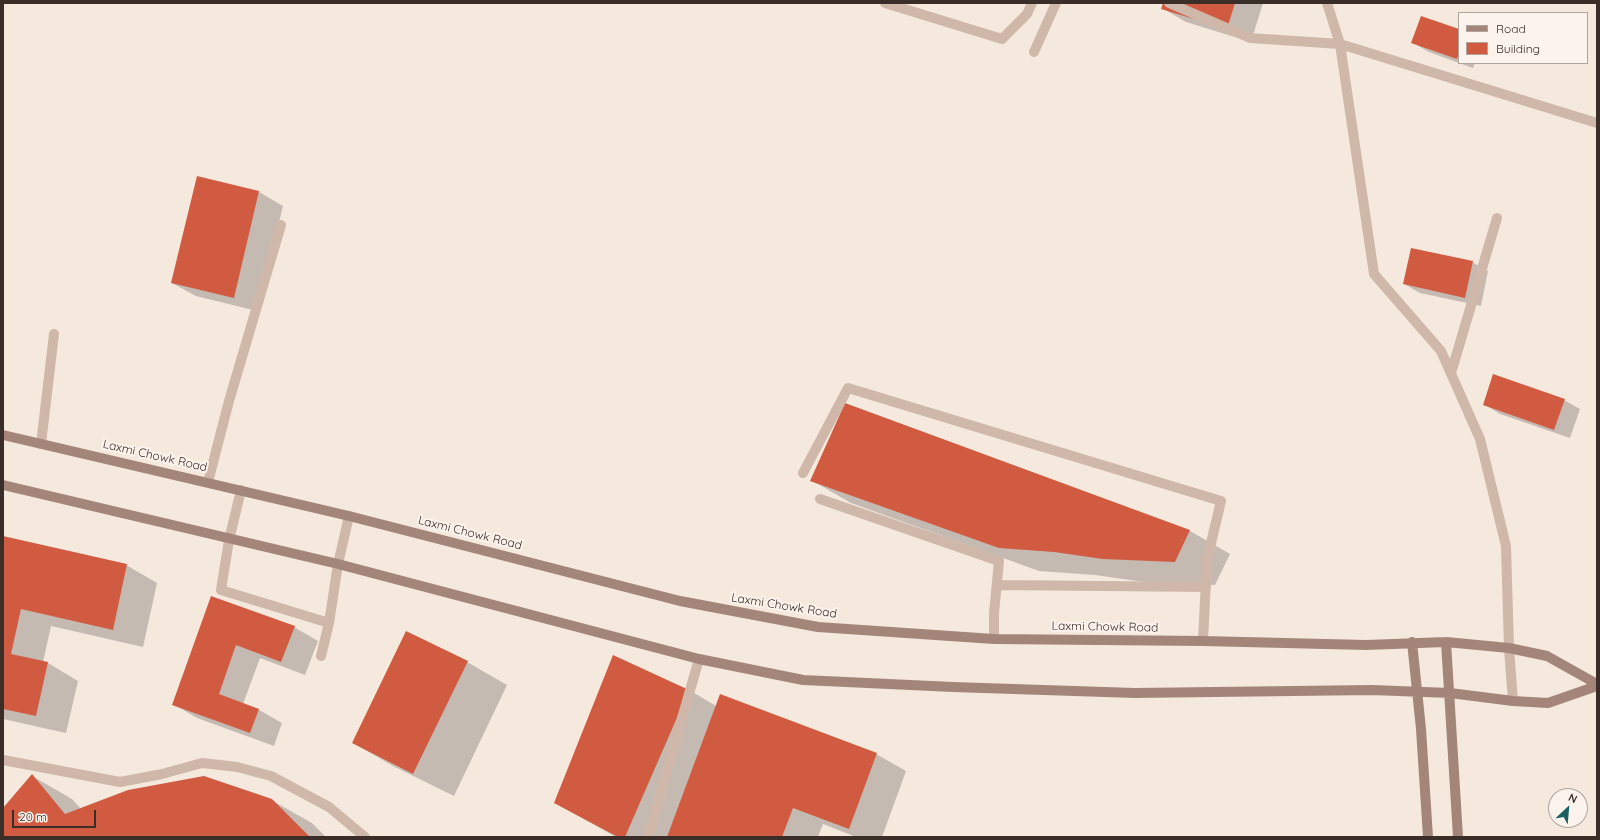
<!DOCTYPE html>
<html>
<head>
<meta charset="utf-8">
<style>
	body { margin:0 }
	#map { position:relative; width:1600px; height:840px; overflow:hidden; background:#f5e9de; font-family:Quicksand,sans-serif }
	canvas { display:block }
	.frame { position:absolute; inset:0; border:4px solid #3b2e29; pointer-events:none }
	.legend { position:absolute; left:1458px; top:12px; width:130px; height:52px; box-sizing:border-box; background:#fcf3ec; border:1px solid #afa49e; margin:0; padding:5px 7px; list-style:none; font-size:12px; color:#3b2e29 }
	.legend li { display:flex; align-items:center; gap:8px; height:20px }
	.legend b { width:20px; border:1px solid #afa49e }
	.north { position:absolute; left:1548px; top:788px; width:40px; height:40px; box-sizing:border-box; background:#fcf3ec; border:1px solid #afa49e; border-radius:50%; rotate:26deg; font-size:11px; font-weight:700; line-height:16px; text-align:center; color:#3b2e29 }
	.north::after { content:''; display:block; margin:auto; width:14px; height:18px; background:#1a6061; clip-path:polygon(50% 0,100% 100%,50% 72%,0 100%) }
	.scale { position:absolute; left:12px; top:810px; width:84px; height:18px; box-sizing:border-box; border:2px solid #3b2e29; border-top:0; padding-left:5px; font-size:12px; line-height:14px; white-space:nowrap; color:#3b2e29; -webkit-text-stroke:3px #fcf3ec; paint-order:stroke }
</style>
</head>
<body>
<div id="map">
<canvas width="1600" height="840"></canvas>
<div class="frame"></div>
<ul class="legend">
<li><b style="height:5px;background:#a38679"></b>Road</li>
<li><b style="height:11px;background:#d05b41"></b>Building</li>
</ul>
<div class="north">N</div>
<div class="scale">20 m</div>
</div>
<script>
const g = document.querySelector('canvas').getContext('2d');
g.lineJoin = 'round';
function paint(path, color) {
  g.fillStyle = color;
  g.fill(path, 'evenodd');
}
function strokePath(path, color, width, dash) {
  g.strokeStyle = color;
  g.lineWidth = width;
  g.lineCap = dash ? 'butt' : 'round';
  g.setLineDash(dash || []);
  g.stroke(path);
}
function label(font, color, halo, rows, align = 'center') {
  g.font = font + ' Quicksand,sans-serif';
  g.lineWidth = 4;
  g.setLineDash([]);
  g.textBaseline = 'middle';
  g.strokeStyle = halo;
  g.fillStyle = color;
  for (const [text, x, y, turn = 0] of rows) {
    g.save();
    g.translate(x, y);
    g.rotate((+turn || 0) * Math.PI / 180);
    g.textAlign = isNaN(turn) ? turn : align;
    if (halo) g.strokeText(text, 0, 0);
    g.fillText(text, 0, 0);
    g.restore();
  }
}
paint(new Path2D(`
	M1164 3H1263L1251 42 1186 22 1162 8Z
	M1459 30V63L1429 52 1413 43Z
	M1459 63H1475L1473 68Z
	M198 177 259 192 283 206 257 311 196 296 172 283Z
	M1472 262 1488 271 1481 306 1420 293 1404 284Z
	M1564 400 1580 409 1570 438 1500 414 1484 404Z
	M846 404 1190 531 1230 554 1215 585 1144 582 1095 575 1039 571 851 503 811 480Z
	M3 537 126 565 157 583 143 647 51 626 43 662 48 663 78 681 66 733 3 719Z
	M212 597 294 627 318 641 305 675 260 658 243 704 259 710 282 723 274 746 197 718 173 704Z
	M467 662 507 685 454 796 393 766 353 743Z
	M689 690 716 706 876 754 906 771 882 837H856L823 824 818 837H616L555 803Z
	M32 776 72 799 81 809 271 800 312 823 326 837H3V809Z`), '#0003');
paint(new Path2D(`
	M1163 3H1235L1227 29 1161 9Z
	M1421 16 1459 29V53L1457 59 1411 43Z
	M197 176 259 191 234 298 171 283Z
	M1411 248 1473 261 1465 298 1403 284Z
	M1493 374 1565 399 1554 430 1483 405Z
	M845 403 1190 530 1175 562 1103 559 1054 552 999 548 810 481Z
	M3 536 127 564 113 630 21 609 11 654 48 662 36 716 3 709Z
	M211 596 295 626 281 662 236 645 219 694 259 709 250 733 172 705Z
	M406 631 468 661 413 774 352 743Z
	M613 655 689 690 625 837H618L554 803Z
	M720 694 877 753 849 829 793 808 782 837H667Z
	M32 774 65 814 128 790 204 776 272 799 310 837H3V808Z`), '#d05b41');
strokePath(new Path2D(`
	M41 444 54 334
	M803 473 848 388 1221 501 1207 560 1203 641
	M241 490 229 540 221 590 329 623
	M820 499 999 561 994 613V639
	M997 585 1206 587
	M321 656 329 623 338 564 349 516
	M3 760 120 782 162 774 202 763 237 767 271 776 329 807 365 837
	M648 837 699 659`), '#cfb8a9', 10);
strokePath(new Path2D(`
	M885 3 1002 39 1027 14 1032 3
	M1169 3 1250 38 1340 44 1597 123
	M1327 3 1340 44 1374 274 1441 351 1480 439 1506 546 1509 648 1513 701
	M1034 52 1056 3
	M1451 373 1497 218
	M208 482 229 401 281 225`), '#cfb8a9', 10);
strokePath(new Path2D(`
	M3 435 349 516 680 601 818 627 994 639 1203 641 1366 645 1446 642 1509 648 1547 656 1597 684
	M3 485 338 564 699 659 803 680 953 687 1135 693 1372 690 1450 693 1513 701 1548 703 1597 686
	M1412 642 1421 729 1428 837
	M1446 642 1458 837`), '#a38679', 10);
label('12px', '#3b2e29', '#fcf3ec', [
	["Laxmi Chowk Road",155,456,13],
	["Laxmi Chowk Road",470,533,14],
	["Laxmi Chowk Road",784,606,9],
	["Laxmi Chowk Road",1105,627,1]
]);
</script>
</body>
</html>
